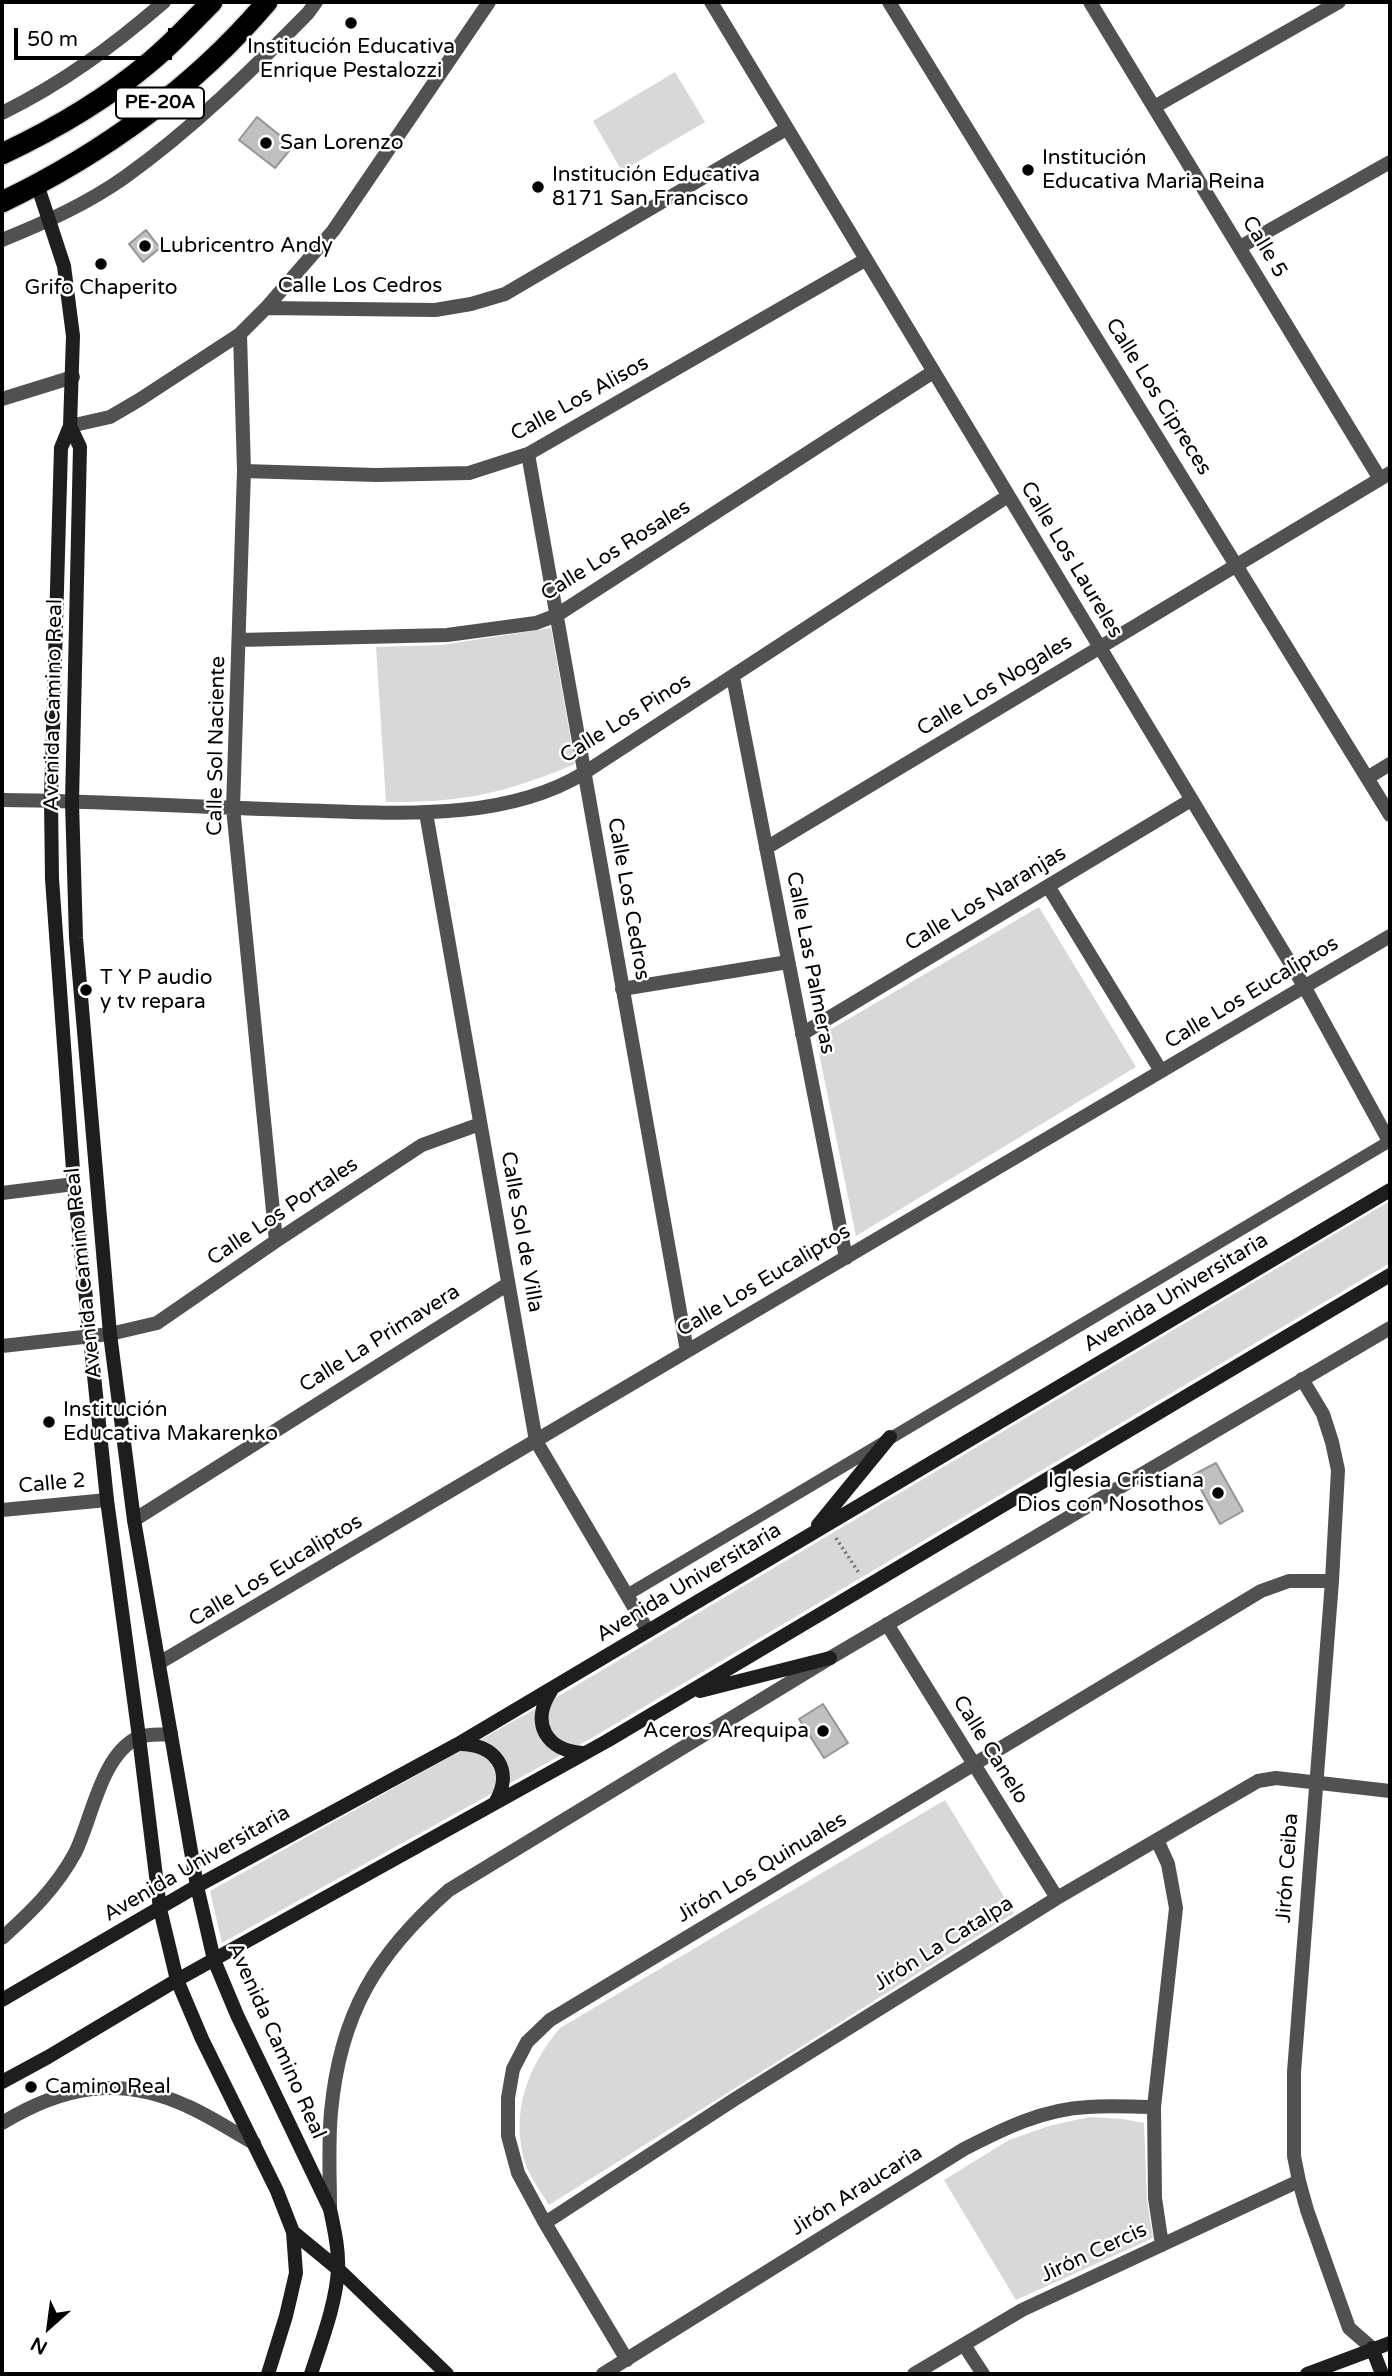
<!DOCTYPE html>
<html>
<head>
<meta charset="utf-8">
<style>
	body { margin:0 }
	#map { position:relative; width:1392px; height:2376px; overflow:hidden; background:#fff; font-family:"Varela Round",sans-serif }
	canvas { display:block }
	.frame { position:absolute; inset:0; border:4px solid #000; pointer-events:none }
	.north { position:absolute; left:14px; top:2292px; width:70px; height:70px; -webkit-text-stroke:5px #fff; paint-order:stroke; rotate:208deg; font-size:19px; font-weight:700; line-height:28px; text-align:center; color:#000 }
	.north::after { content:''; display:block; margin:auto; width:24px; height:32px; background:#000; clip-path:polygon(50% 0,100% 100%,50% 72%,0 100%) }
	.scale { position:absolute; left:14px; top:28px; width:158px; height:32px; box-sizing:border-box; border:4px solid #000; border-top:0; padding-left:9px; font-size:21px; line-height:24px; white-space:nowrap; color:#000; -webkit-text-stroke:5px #fff; paint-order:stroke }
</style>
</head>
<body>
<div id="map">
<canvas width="1392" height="2376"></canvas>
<div class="frame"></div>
<div class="north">N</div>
<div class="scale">50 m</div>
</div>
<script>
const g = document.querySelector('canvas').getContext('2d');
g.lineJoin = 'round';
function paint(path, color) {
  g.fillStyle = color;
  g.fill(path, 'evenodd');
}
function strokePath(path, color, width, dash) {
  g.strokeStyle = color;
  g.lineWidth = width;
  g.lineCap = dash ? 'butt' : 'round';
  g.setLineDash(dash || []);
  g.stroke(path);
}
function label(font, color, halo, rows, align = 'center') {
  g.font = font + ' "Varela Round",sans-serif';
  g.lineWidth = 5;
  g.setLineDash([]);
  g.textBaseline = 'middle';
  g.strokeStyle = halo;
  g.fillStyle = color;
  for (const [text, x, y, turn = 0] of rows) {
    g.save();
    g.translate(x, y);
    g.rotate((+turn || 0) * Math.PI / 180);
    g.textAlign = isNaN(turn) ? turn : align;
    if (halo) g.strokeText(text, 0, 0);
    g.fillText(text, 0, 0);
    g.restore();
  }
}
paint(new Path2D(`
	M675 72 705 122 622 171 593 121Z
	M551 628 575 764C506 793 462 803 386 802L376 647 442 645Z
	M1039 907 1136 1067 856 1236 816 1038Z
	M1390 1201V1263L590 1739 222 1943 210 1891 562 1694Z
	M945 1800 1014 1913 549 2205C541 2192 530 2177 525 2163 510 2112 528 2066 560 2028Z
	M1089 2117 1123 2119 1144 2123 1147 2200 1153 2238 1016 2300 944 2180 1009 2140 1049 2126Z`), '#d8d8d8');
const building = new Path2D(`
	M257 117 293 146 275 168 239 140Z
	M146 230 160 248 143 262 129 244Z
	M1216 1463 1243 1511 1220 1524 1193 1475Z
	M823 1704 848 1743 824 1758 799 1719Z`);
paint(building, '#c0c0c0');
strokePath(building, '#959595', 2);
const highway = new Path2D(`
	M2 154C55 129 105 100 150 62 172 44 192 22 212 2
	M2 202C102 154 195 87 267 2`);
strokePath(highway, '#dbdbdb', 24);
strokePath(new Path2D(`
	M836 1538 859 1573`), '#737373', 3.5, [2, 3.5]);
strokePath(new Path2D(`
	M627 1595 1390 1141`), '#515151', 12);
strokePath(new Path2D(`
	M711 2 1304 986 1390 1143
	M889 2 1390 815
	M1090 2 1380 479
	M1154 107 1339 2
	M2 113C63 83 113 46 164 2
	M2 240C44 223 87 204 125 177 192 129 250 72 308 13L316 2
	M1240 247 1390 162
	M266 308 435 310 471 304 505 294 786 129
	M240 334 244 471 233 808 276 1241
	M2 399 73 377
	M70 426 110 417 139 400 240 334 266 308 333 231 489 2
	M528 454 687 1351
	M244 471 376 475 469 473 528 454 865 260
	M239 640 447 635 536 623 557 615 933 372
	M733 677 846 1258
	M1367 778 1390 764
	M2 800C99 801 196 807 294 810 387 812 501 824 584 773L1008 496
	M426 813 536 1441 648 1631
	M766 848 1390 473
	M1048 886 1161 1071
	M622 989 788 962
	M802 1034 1191 800
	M2 1193 74 1184
	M2 1346 110 1334 157 1323 276 1241 422 1145 480 1124
	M1302 1379 1323 1414 1332 1442 1338 1470 1332 1581 1294 2072V2156L1299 2181 1307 2210 1349 2328 1372 2348
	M2 1510 107 1500
	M134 1520 508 1284
	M887 1624 1057 1898
	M159 1663 1390 936
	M1157 1840 1168 1864 1176 1908 1154 2107 1155 2198 1162 2245
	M2 1938C31 1912 56 1888 75 1853 92 1819 101 1754 139 1737 147 1734 161 1735 171 1734
	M2 2123C63 2086 120 2075 187 2106 210 2116 232 2131 254 2143
	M330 2209C330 2177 328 2144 331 2112 340 2014 376 1954 449 1890L830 1658 1390 1328
	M545 2223 735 2099 1057 1898 1258 1781 1276 1778 1390 1791
	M964 2345 983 2374
	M627 2360 545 2223 518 2173 508 2136V2098L513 2069 527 2042 550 2020 1261 1591 1289 1581H1332
	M603 2374 964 2149C1003 2129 1043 2109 1088 2107 1110 2105 1132 2107 1154 2107
	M914 2374 1022 2310 1299 2181`), '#515151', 14);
strokePath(new Path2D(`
	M37 184 64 266 73 336 70 426 61 448 51 800 52 879 74 1184 107 1500 139 1737 160 1909 177 1980 202 2039 277 2191 293 2232 296 2273 286 2316 268 2374
	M70 426 80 447 72 802 76 938 110 1334 134 1520 197 1886 214 1960 237 2015 330 2209C334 2228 339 2249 338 2268 337 2301 321 2343 311 2374
	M818 1525 890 1437
	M551 1691C530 1723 546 1751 584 1753
	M700 1691 830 1658
	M458 1744C495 1743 515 1770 495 1803
	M2 2000 197 1886 458 1744 1390 1190
	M2 2082 48 2057 177 1980 607 1741 1390 1275
	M293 2232 338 2269 447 2374
	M1372 2348 1382 2374
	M1307 2374 1390 2343`), '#1e1e1e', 14);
strokePath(highway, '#000', 21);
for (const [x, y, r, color] of [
	[351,23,7,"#000"],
	[266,143,7,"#000"],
	[1028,170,7,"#000"],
	[538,187,7,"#000"],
	[145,246,7,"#000"],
	[101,264,7,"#000"],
	[86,990,7,"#000"],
	[49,1422,7,"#000"],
	[1218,1493,7,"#000"],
	[823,1731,7,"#000"],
	[31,2087,7,"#000"]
]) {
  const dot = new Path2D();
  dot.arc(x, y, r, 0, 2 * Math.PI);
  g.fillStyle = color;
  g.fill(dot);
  strokePath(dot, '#fff', 2.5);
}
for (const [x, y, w] of [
	[160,103,88]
]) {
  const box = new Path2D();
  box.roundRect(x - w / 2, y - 15.5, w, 31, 5);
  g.fillStyle = '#fff';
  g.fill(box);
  strokePath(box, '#000', 2);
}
label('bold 19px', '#000', null, [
	["PE-20A",160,103]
]);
label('21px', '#000', '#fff', [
	["Institución Educativa",351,47,"center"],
	["Enrique Pestalozzi",351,71,"center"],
	["San Lorenzo",280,143],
	["Institución",1042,158],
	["Educativa Maria Reina",1042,182],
	["Institución Educativa",552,175],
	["8171 San Francisco",552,199],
	["Lubricentro Andy",159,246],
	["Grifo Chaperito",101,288,"center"],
	["T Y P audio",100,978],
	["y tv repara",100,1002],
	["Institución",63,1410],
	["Educativa Makarenko",63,1434],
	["Iglesia Cristiana",1204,1481,"right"],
	["Dios con Nosothos",1204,1505,"right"],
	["Aceros Arequipa",809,1731,"right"],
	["Camino Real",45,2087]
], 'left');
label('21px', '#000', '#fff', [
	["Calle 5",1264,247,59],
	["Calle Los Cedros",360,286],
	["Calle Los Cipreces",1158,397,58],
	["Calle Los Alisos",580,399,-29],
	["Calle Los Rosales",616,551,-32],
	["Calle Los Laureles",1071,560,59],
	["Calle Los Nogales",995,686,-31],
	["Avenida Camino Real",54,705,-89],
	["Calle Los Pinos",626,719,-32],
	["Calle Sol Naciente",217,746,-89],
	["Calle Los Cedros",628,899,80],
	["Calle Los Naranjas",986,899,-31],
	["Calle Las Palmeras",810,963,79],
	["Calle Los Eucaliptos",1252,993,-31],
	["Calle Los Portales",283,1212,-34],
	["Calle Sol de Villa",521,1232,80],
	["Avenida Camino Real",84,1273,-96],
	["Calle Los Eucaliptos",764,1281,-31],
	["Avenida Universitaria",1176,1293,-31],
	["Calle La Primavera",380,1339,-32],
	["Calle 2",52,1484,-5],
	["Calle Los Eucaliptos",276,1571,-31],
	["Avenida Universitaria",689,1583,-31],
	["Calle Canelo",990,1750,58],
	["Avenida Universitaria",197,1864,-30],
	["Jirón Los Quinuales",762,1868,-31],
	["Jirón Ceiba",1288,1868,-86],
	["Jirón La Catalpa",944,1944,-32],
	["Avenida Camino Real",276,2041,66],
	["Jirón Araucaria",857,2191,-32],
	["Jirón Cercis",1094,2253,-25]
]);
</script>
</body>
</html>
